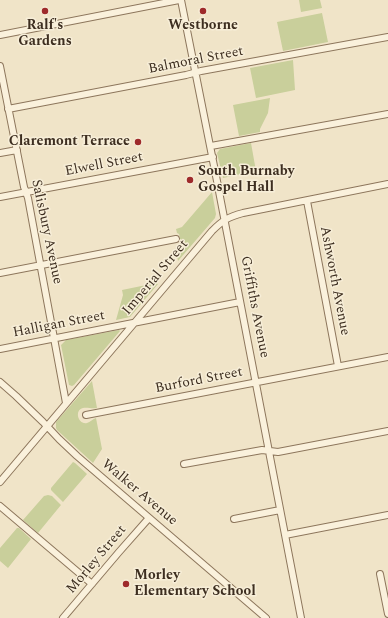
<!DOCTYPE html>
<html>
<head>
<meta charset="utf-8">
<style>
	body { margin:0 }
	canvas { display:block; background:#f0e4c8 }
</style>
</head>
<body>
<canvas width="388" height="618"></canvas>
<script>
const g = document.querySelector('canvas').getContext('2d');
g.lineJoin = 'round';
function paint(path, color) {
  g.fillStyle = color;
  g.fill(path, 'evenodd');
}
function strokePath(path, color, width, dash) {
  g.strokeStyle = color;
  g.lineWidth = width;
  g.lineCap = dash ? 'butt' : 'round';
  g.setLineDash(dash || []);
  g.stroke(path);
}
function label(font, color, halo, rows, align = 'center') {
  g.font = font + ' Spectral,serif';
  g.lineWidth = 3;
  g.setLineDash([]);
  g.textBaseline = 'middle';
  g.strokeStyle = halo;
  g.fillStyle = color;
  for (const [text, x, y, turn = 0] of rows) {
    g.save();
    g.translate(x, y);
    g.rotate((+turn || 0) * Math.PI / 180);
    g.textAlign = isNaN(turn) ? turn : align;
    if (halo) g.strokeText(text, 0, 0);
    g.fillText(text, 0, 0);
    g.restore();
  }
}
paint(new Path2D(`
	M299 0H320L322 8 301 12Z
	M322 13 328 42 283 51 277 22Z
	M293 60 295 90 256 98 250 68Z
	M270 98 268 113 260 129V132L239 136 233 105Z
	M251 143 256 171 223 178 217 153 220 149Z
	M212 192 216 214 215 218 178 261 176 249 182 247 179 234 177 233 176 229 182 227Z
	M156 283 158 284 130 317 116 320 123 295 122 290Z
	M119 330 120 331 74 385 72 386 69 385 61 345 66 340Z
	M92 381 97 408C92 409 87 407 83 408 74 410 78 425 87 423 90 422 93 419 96 418L102 449 93 463 57 430 56 428V422Z
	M73 462 75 463 87 474 63 502 51 490V488Z
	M48 495 52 496 61 505 38 533 23 520 44 496Z
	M17 528H19L31 539 8 568 0 561V548Z`), '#c9cf9b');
const minor = new Path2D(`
	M181 0 217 181 301 618
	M0 35 179 0
	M0 66 24 187 28 198 66 403
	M8 109 186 75 201 71 388 37
	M211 146 388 114
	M0 153 17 150
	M0 197 213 157
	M307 201 338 366
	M0 273 176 239
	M0 349 240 302
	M0 382 16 396 43 422 59 439 77 456 266 618
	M86 415 388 357
	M184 464 262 450 278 452 388 431
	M0 482 212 231C223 220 228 217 243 213L388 184
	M0 506 92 584
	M234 519 280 510
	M285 535 388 515
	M380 574 388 614
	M63 618 119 552 149 518`);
strokePath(minor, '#8d765c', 8);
strokePath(minor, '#faf1dc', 6);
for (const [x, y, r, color] of [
	[45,11,4,"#9e2a2b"],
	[203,11,4,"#9e2a2b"],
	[138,142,4,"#9e2a2b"],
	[190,180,4,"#9e2a2b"],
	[126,584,4,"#9e2a2b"]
]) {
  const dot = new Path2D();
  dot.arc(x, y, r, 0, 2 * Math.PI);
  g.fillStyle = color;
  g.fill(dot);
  strokePath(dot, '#f7eed8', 1.5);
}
label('bold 14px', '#3d2e20', '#f7eed8', [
	["Ralf's",45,26],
	["Gardens",45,42],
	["Westborne",203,26],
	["Claremont Terrace",130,142,"right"],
	["South Burnaby",198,172,"left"],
	["Gospel Hall",198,188,"left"],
	["Morley",134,576,"left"],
	["Elementary School",134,592,"left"]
]);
label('14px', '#3d2e20', '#f7eed8', [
	["Balmoral Street",196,61,-11],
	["Elwell Street",104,165,-11],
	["Salisbury Avenue",46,232,78],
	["Imperial Street",156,278,-50],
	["Ashworth Avenue",334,281,79],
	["Griffiths Avenue",254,307,79],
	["Halligan Street",59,325,-11],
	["Burford Street",199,381,-11],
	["Walker Avenue",139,493,40],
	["Morley Street",97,560,-50]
]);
</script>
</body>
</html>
